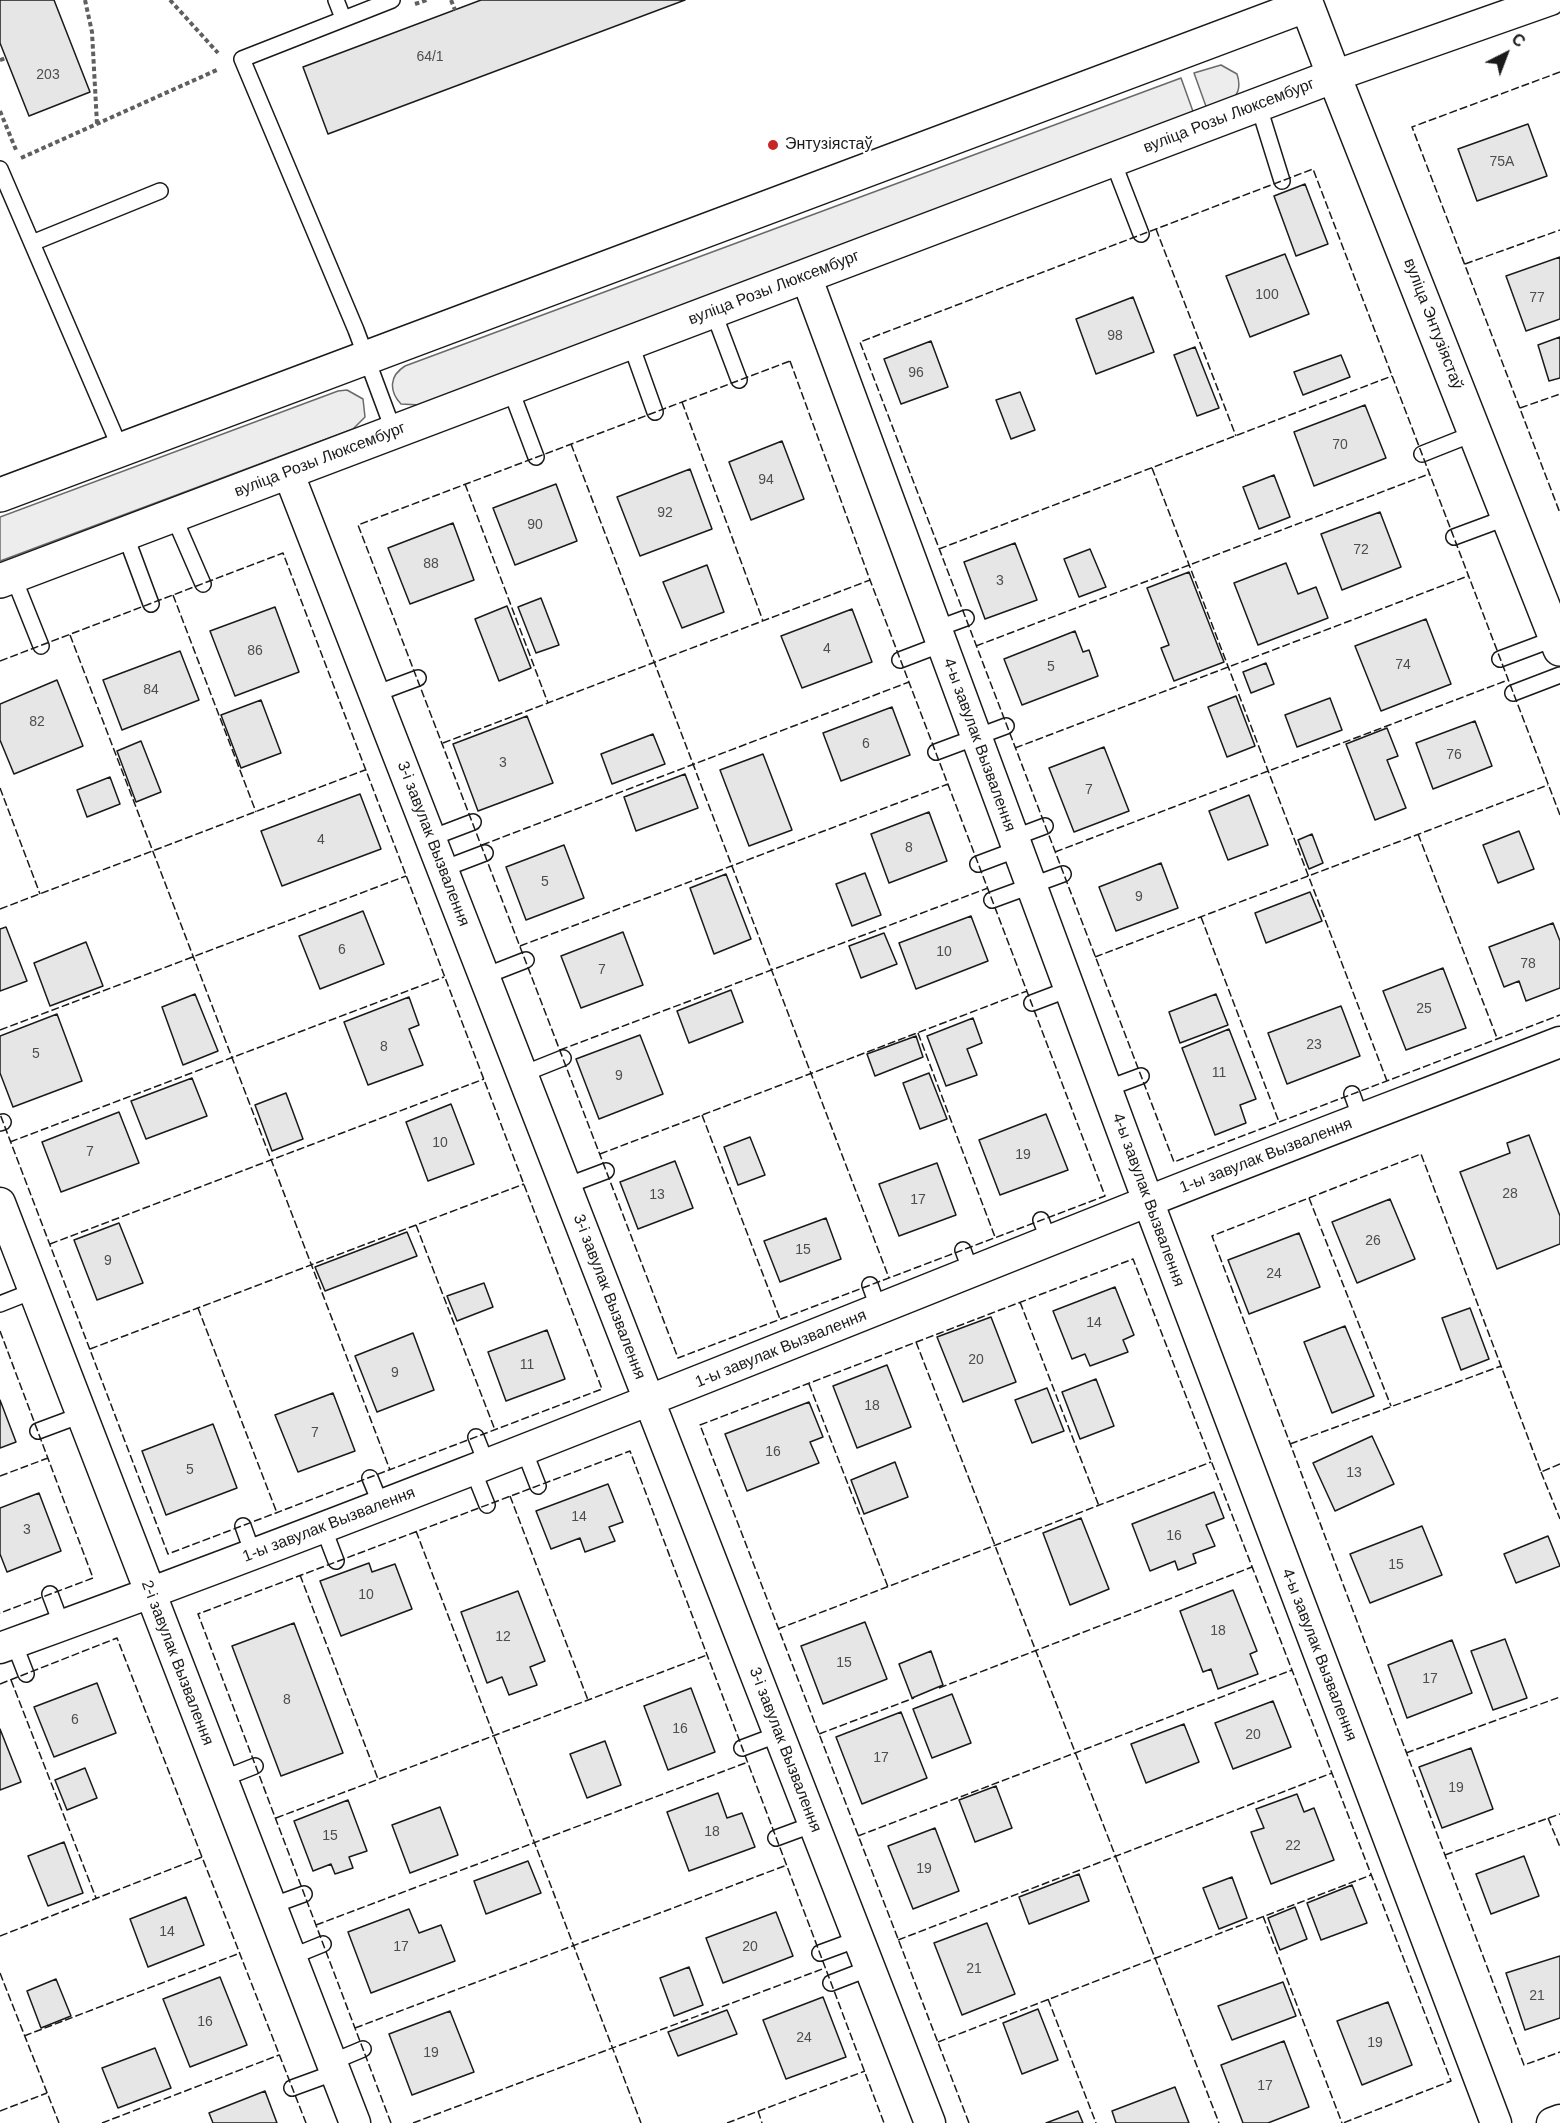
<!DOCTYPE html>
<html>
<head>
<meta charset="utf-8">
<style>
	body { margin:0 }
	#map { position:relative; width:1560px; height:2123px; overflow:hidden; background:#fff; font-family:Arial,sans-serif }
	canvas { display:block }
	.north { position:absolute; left:1476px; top:24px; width:60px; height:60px; -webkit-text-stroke:4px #fff; paint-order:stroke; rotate:42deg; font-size:16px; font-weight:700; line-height:24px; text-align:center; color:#1a1a1a }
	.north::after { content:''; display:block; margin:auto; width:21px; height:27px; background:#1a1a1a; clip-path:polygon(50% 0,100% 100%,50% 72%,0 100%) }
</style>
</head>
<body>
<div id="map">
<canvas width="1560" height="2123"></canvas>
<div class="north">С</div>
</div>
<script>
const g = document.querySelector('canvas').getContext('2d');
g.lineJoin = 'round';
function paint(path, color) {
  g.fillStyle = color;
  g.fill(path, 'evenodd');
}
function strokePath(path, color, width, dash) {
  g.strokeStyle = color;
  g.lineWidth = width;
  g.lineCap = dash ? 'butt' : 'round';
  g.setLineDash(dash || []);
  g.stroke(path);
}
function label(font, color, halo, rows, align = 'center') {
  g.font = font + ' Arial,sans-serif';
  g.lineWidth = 4.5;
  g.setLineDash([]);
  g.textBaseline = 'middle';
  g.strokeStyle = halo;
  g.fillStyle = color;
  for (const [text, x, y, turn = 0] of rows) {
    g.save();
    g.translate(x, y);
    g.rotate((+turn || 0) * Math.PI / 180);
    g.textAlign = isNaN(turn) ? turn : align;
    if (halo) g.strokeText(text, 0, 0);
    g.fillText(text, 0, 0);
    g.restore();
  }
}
const green = new Path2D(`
	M1221 65 1237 74C1245 98 1227 103 1208 112L1194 73Z
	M1181 78 1195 117 420 405 401 404C389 391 389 376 405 366Z
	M347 390 363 399 365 417 353 429 0 561V517L338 391Z`);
paint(green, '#ededed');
strokePath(green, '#6a6a6a', 1.5);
const building = new Path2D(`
	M0 0H54L90 92 29 116 0 43Z
	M481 0H685L328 134 303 67Z
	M1528 124 1547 176 1477 201 1458 149Z
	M1305 184 1328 244 1296 256 1274 196Z
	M1285 254 1309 314 1250 337 1226 276Z
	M1560 257V319L1526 331 1506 276Z
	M1133 297 1154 352 1096 374 1076 319Z
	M1560 337V378L1549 381 1538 345Z
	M931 341 948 387 901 404 884 359Z
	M1195 347 1219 408 1197 416 1174 355Z
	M1341 355 1350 377 1303 395 1294 372Z
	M1020 392 1035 430 1011 439 996 400Z
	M1365 405 1386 458 1314 486 1294 432Z
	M782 441 804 499 751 520 729 462Z
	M690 469 712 529 640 556 617 497Z
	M1274 475 1290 517 1259 529 1243 487Z
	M556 484 577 541 515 565 493 508Z
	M1380 512 1401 567 1342 590 1321 534Z
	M453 523 474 580 410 604 388 548Z
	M1015 543 1037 600 985 619 964 562Z
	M1090 549 1106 587 1079 597 1064 559Z
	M1286 563 1298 594 1316 587 1328 618 1258 645 1234 583Z
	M707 565 724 612 682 628 663 582Z
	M1189 572 1224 662 1174 681 1161 648 1169 645 1147 588Z
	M541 598 559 645 536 653 518 607Z
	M507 606 531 668 499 681 475 619Z
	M275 607 299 672 235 696 210 631Z
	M852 609 872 662 802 688 781 636Z
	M1426 619 1451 684 1381 711 1355 646Z
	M1075 631 1083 652 1089 650 1098 676 1022 705 1004 659Z
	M180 651 199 700 122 730 103 680Z
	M1266 663 1274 684 1251 693 1243 672Z
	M57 680 83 746 14 774 0 740V704Z
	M1236 696 1255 746 1227 757 1208 707Z
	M1330 698 1342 730 1297 747 1285 715Z
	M261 700 281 753 241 768 221 715Z
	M892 707 910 755 841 781 823 733Z
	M527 716 553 783 478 811 453 744Z
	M1475 721 1492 766 1433 789 1416 743Z
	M1387 728 1398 756 1387 760 1406 808 1375 820 1346 744Z
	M653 734 665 764 612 784 601 754Z
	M141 741 161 792 136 802 117 751Z
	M1104 747 1129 811 1074 832 1049 768Z
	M763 754 792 830 749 846 720 770Z
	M685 774 698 808 636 831 624 797Z
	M110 777 120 804 87 817 77 790Z
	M360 794 381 849 282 886 261 831Z
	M1249 795 1268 845 1228 860 1209 811Z
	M929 812 947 861 889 883 871 834Z
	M1519 831 1534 869 1498 883 1483 845Z
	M1312 834 1323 863 1309 869 1298 840Z
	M564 845 584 898 526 920 506 867Z
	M1161 863 1178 908 1116 931 1099 887Z
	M865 873 881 915 852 926 836 884Z
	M726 874 751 939 714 954 690 888Z
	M1310 892 1322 921 1266 943 1255 913Z
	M363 911 384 964 320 989 299 936Z
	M971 916 988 961 916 989 899 943Z
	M1553 923 1560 941V988L1526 1001 1519 981 1504 987 1489 947Z
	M6 927 27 981 0 991V929Z
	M623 932 643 985 581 1008 561 956Z
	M884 933 897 964 861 978 849 946Z
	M86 942 103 986 50 1006 34 963Z
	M1443 968 1466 1028 1406 1050 1383 991Z
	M731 990 743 1022 689 1043 677 1011Z
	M195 994 218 1051 183 1065 162 1007Z
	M1216 994 1228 1025 1180 1043 1169 1012Z
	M409 997 419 1025 409 1029 423 1065 368 1085 344 1022Z
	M1341 1006 1360 1056 1287 1084 1268 1033Z
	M57 1014 82 1081 13 1107 0 1073V1036Z
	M973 1018 982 1043 967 1049 977 1075 946 1086 927 1036Z
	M1229 1029 1256 1099 1240 1105 1246 1123 1215 1135 1182 1048Z
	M640 1035 663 1094 599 1119 576 1059Z
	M916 1036 923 1057 875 1076 867 1054Z
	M929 1073 947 1119 920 1129 903 1083Z
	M192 1078 207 1116 146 1139 131 1101Z
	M286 1093 303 1139 272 1151 255 1105Z
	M451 1104 474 1164 428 1181 406 1122Z
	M119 1112 139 1163 61 1192 42 1142Z
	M1046 1114 1068 1170 1000 1195 979 1140Z
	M1529 1135 1560 1216V1244L1497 1269 1460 1172 1510 1153 1507 1143Z
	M750 1137 765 1175 738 1185 724 1147Z
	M675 1161 693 1208 638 1229 620 1182Z
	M937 1163 956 1215 899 1236 879 1184Z
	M1390 1199 1415 1259 1357 1283 1332 1222Z
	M826 1218 841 1259 780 1282 764 1241Z
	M119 1223 143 1283 97 1300 74 1240Z
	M407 1232 417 1256 325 1291 315 1267Z
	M1299 1233 1320 1287 1249 1314 1228 1260Z
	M484 1283 493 1307 457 1321 447 1296Z
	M1115 1287 1134 1335 1123 1340 1128 1352 1090 1366 1085 1354 1072 1359 1053 1311Z
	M1470 1308 1489 1359 1461 1370 1442 1318Z
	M991 1317 1016 1382 963 1402 937 1337Z
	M1345 1326 1374 1396 1332 1413 1304 1342Z
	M547 1330 565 1379 506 1401 488 1352Z
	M413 1333 434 1390 377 1412 355 1356Z
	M887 1365 911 1427 857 1448 833 1386Z
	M1096 1379 1114 1426 1080 1439 1062 1392Z
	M1047 1388 1064 1431 1032 1443 1015 1400Z
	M333 1393 355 1451 298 1472 275 1415Z
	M0 1400 16 1442 0 1448Z
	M809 1402 823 1437 810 1442 819 1463 747 1491 725 1434Z
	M213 1424 237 1488 166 1515 142 1451Z
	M1372 1436 1394 1484 1335 1511 1313 1463Z
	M895 1462 908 1497 864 1514 851 1480Z
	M608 1484 623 1522 609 1527 615 1541 585 1552 580 1538 551 1549 536 1511Z
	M1214 1492 1224 1518 1206 1525 1215 1546 1193 1554 1196 1563 1178 1570 1175 1561 1150 1571 1132 1524Z
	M39 1493 61 1551 7 1572 0 1554V1508Z
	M1081 1518 1109 1589 1070 1605 1043 1533Z
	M1422 1526 1442 1575 1370 1603 1350 1554Z
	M1548 1536 1560 1566 1516 1583 1504 1554Z
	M369 1563 372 1572 395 1564 412 1609 341 1636 320 1581Z
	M1233 1590 1257 1651 1250 1654 1258 1674 1218 1689 1211 1669 1203 1672 1180 1611Z
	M518 1591 545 1661 530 1667 537 1685 509 1695 502 1677 487 1683 461 1612Z
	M865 1622 887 1679 823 1704 801 1646Z
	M294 1623 343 1753 281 1776 232 1646Z
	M1505 1639 1527 1698 1493 1710 1471 1651Z
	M1452 1640 1472 1693 1407 1718 1388 1665Z
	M931 1651 943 1685 912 1698 899 1664Z
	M97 1683 116 1733 54 1757 34 1707Z
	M691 1688 715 1752 668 1770 644 1706Z
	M952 1694 971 1743 932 1758 913 1709Z
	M1273 1701 1291 1747 1233 1769 1215 1723Z
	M901 1712 927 1778 862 1804 836 1737Z
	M1184 1724 1199 1762 1146 1783 1131 1744Z
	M0 1729 21 1782 0 1790Z
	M605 1741 621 1785 587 1798 570 1754Z
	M1471 1748 1493 1809 1442 1828 1419 1767Z
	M85 1768 97 1798 67 1810 55 1780Z
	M996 1786 1012 1828 975 1842 959 1800Z
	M718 1793 727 1818 742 1813 755 1847 689 1871 667 1812Z
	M1297 1794 1304 1812 1314 1808 1334 1860 1271 1884 1251 1832 1264 1828 1256 1809Z
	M348 1800 367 1851 349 1857 353 1868 335 1874 331 1864 313 1871 294 1821Z
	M440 1807 458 1855 410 1873 392 1825Z
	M935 1828 959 1891 913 1909 888 1846Z
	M64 1842 83 1893 48 1906 28 1856Z
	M1524 1856 1539 1896 1491 1914 1476 1874Z
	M528 1861 541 1893 486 1914 474 1881Z
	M1079 1874 1089 1901 1029 1924 1019 1897Z
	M1232 1877 1247 1918 1219 1929 1203 1888Z
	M1352 1885 1367 1923 1321 1940 1307 1903Z
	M186 1897 204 1945 148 1967 130 1919Z
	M1295 1907 1307 1939 1280 1950 1268 1918Z
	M409 1909 419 1933 441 1925 455 1961 371 1993 348 1932Z
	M776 1912 793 1956 723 1983 706 1938Z
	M987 1923 1015 1994 962 2015 934 1943Z
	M1560 1956V2018L1525 2030 1506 1973Z
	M689 1967 703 2005 674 2016 660 1978Z
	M220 1977 247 2045 190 2067 163 1999Z
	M56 1979 71 2016 41 2028 27 1991Z
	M1283 1982 1296 2016 1232 2040 1218 2006Z
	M823 1997 846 2057 786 2079 763 2020Z
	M1388 2002 1412 2065 1362 2085 1337 2021Z
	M1038 2009 1058 2060 1022 2074 1003 2023Z
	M727 2010 737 2034 678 2056 668 2032Z
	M450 2011 474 2072 412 2095 389 2034Z
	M1284 2041 1309 2107 1268 2123H1243L1221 2065Z
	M155 2048 171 2088 118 2108 102 2068Z
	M1175 2087 1189 2123H1116L1112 2111Z
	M265 2091 277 2123H213L209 2113Z
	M1078 2111 1083 2123H1046Z`);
paint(building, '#e6e6e6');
strokePath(building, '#1a1a1a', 1.5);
const service = new Path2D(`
	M336 0 343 18
	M392 0 242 59 356 330 394 432
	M1258 104 1282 181
	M1112 159 1141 234
	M0 169 121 450
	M32 243 160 191
	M713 311 739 380
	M630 342 655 412
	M510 388 536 457
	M1422 454 1475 433
	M173 515 203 584
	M125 534 151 604
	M1454 537 1508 517
	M13 576 41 646
	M936 629 966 618
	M1500 659 1556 638
	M900 660 942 644
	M1513 693 1560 675
	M375 694 418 678
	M936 752 1006 726
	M431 838 473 822
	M1013 838 1045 826
	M978 864 1018 849
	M443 869 485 853
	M992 900 1063 874
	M485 976 526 960
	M1032 1003 1069 989
	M523 1074 563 1058
	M1106 1089 1141 1076
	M1352 1094 1361 1119
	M0 1123 3 1122
	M566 1186 606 1171
	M1041 1220 1049 1241
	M963 1250 971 1272
	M870 1285 879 1310
	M0 1304 33 1291
	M38 1431 81 1415
	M476 1437 487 1465
	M524 1450 538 1486
	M473 1470 487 1505
	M370 1478 381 1505
	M243 1526 253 1554
	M323 1527 336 1561
	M50 1594 62 1626
	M14 1643 26 1674
	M742 1748 779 1734
	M222 1779 255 1766
	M776 1838 814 1824
	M271 1906 304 1894
	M820 1953 858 1939
	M291 1957 323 1944
	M831 1983 870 1968
	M332 2062 363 2049
	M292 2088 336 2072`);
const minor = new Path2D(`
	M1334 76 1550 0
	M806 276 1148 1201 1496 2123
	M288 472 930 2123
	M0 1203 355 2123
	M0 1648C385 1509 764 1354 1144 1203 1282 1148 1421 1096 1560 1042
	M1552 2123 1560 2120`);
const tertiary = new Path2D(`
	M1334 76 1560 649`);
const secondary = new Path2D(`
	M0 495 1307 5
	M0 581 1334 76 1305 0`);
strokePath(service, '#1a1a1a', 18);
strokePath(minor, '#1a1a1a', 33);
strokePath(tertiary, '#1a1a1a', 36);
strokePath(secondary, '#1a1a1a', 36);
strokePath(new Path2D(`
	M85 0 92 32 97 124
	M170 0 218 53
	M451 0 455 10
	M415 4 427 0
	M0 60 6 58
	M0 111 16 150
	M21 158 219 69`), '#5f5f5f', 4, [4.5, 3]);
strokePath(service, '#fff', 15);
strokePath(minor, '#fff', 30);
strokePath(tertiary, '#fff', 33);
strokePath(secondary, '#fff', 33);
strokePath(new Path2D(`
	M1560 72 1412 127 1560 513
	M1156 229 1236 436
	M1465 264 1560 230
	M790 361 870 580 1105 1196 678 1358 358 525Z
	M682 402 763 621
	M1520 408 1560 394
	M571 444 889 1278
	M1152 468 1387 1081
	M465 484 548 703
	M939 549 1392 376
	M173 595 256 812
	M70 635 390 1470
	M976 646 1429 474
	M0 661 283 553 602 1389 168 1554 0 1114
	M443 743 870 580
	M1015 748 1468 576
	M0 788 40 894
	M1560 815 1313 169 860 342 1174 1162 1560 1015
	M1418 834 1497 1038
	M482 845 909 682
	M1055 852 1508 680
	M0 909 365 770
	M1201 917 1279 1122
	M520 946 948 784
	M1095 957 1548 785
	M0 1030 406 876
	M918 1033 995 1237
	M560 1050 988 888
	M702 1115 780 1319
	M10 1142 444 977
	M600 1154 1027 991
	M1309 1198 1391 1406
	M416 1225 495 1430
	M50 1244 484 1079
	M1020 1302 1099 1506
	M198 1308 277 1513
	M0 1331 93 1578 0 1613
	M916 1342 1219 2123
	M90 1349 524 1184
	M809 1384 888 1587
	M1290 1444 1501 1366
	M1560 1464 1541 1472 1421 1154 1212 1236 1524 2065 1560 2052
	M1541 1472 1560 1519
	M0 1476 48 1458
	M510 1496 588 1700
	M416 1531 641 2123
	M300 1575 378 1779
	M778 1629 1211 1462
	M11 1680 96 1898
	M0 1684 117 1638 202 1857
	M939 1688 1252 1567
	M819 1734 914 1698
	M1406 1753 1560 1697
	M276 1818 707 1655
	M1548 1818 1560 1847
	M858 1836 1292 1670
	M1445 1855 1560 1814
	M1263 1916 1342 2123
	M316 1925 748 1762
	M0 1936 202 1857 306 2123
	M898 1940 1332 1773
	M0 1973 59 2123
	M1048 1999 1096 2123
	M355 2028 787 1865
	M24 2036 240 1953
	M938 2042 1371 1875
	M0 2111 47 2093
	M758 2111 762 2123
	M102 2123 279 2055
	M391 2123 198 1614 630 1451 884 2123
	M413 2123 825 1968
	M727 2123 865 2071
	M969 2123 700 1425 1133 1259 1451 2081 1343 2123`), '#1a1a1a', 1.5, [8, 3]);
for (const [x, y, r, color] of [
	[773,145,6,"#c62828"]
]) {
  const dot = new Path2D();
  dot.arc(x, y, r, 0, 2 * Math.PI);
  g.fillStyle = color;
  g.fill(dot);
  strokePath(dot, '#fff', 2);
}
label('14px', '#4d4d4d', null, [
	["64/1",430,57],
	["203",48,75],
	["75А",1502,162],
	["100",1267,295],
	["77",1537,298],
	["98",1115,336],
	["96",916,373],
	["70",1340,445],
	["94",766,480],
	["92",665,513],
	["90",535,525],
	["72",1361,550],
	["88",431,564],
	["3",1000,581],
	["4",827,649],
	["86",255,651],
	["74",1403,665],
	["5",1051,667],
	["84",151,690],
	["82",37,722],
	["6",866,744],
	["76",1454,755],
	["3",503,763],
	["7",1089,790],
	["4",321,840],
	["8",909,848],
	["5",545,882],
	["9",1139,897],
	["6",342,950],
	["10",944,952],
	["78",1528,964],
	["7",602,970],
	["25",1424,1009],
	["23",1314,1045],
	["8",384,1047],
	["5",36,1054],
	["11",1219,1073],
	["9",619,1076],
	["10",440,1143],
	["7",90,1152],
	["19",1023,1155],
	["28",1510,1194],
	["13",657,1195],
	["17",918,1200],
	["26",1373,1241],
	["15",803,1250],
	["9",108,1261],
	["24",1274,1274],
	["14",1094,1323],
	["20",976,1360],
	["11",527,1365],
	["9",395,1373],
	["18",872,1406],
	["7",315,1433],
	["16",773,1452],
	["5",190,1470],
	["13",1354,1473],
	["14",579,1517],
	["3",27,1530],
	["16",1174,1536],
	["15",1396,1565],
	["10",366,1595],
	["18",1218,1631],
	["12",503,1637],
	["15",844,1663],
	["17",1430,1679],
	["8",287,1700],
	["6",75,1720],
	["16",680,1729],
	["20",1253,1735],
	["17",881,1758],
	["19",1456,1788],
	["18",712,1832],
	["15",330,1836],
	["22",1293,1846],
	["19",924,1869],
	["14",167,1932],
	["17",401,1947],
	["20",750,1947],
	["21",974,1969],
	["21",1537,1996],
	["16",205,2022],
	["24",804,2038],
	["19",1375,2043],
	["19",431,2053],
	["17",1265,2086]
]);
label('16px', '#1a1a1a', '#fff', [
	["вуліца Розы Люксембург",1229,116,-21],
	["вуліца Розы Люксембург",774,288,-21],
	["вуліца Энтузіястаў",1433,324,69],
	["вуліца Розы Люксембург",320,460,-21],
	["4-ы завулак Вызвалення",979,745,70],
	["3-і завулак Вызвалення",433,844,69],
	["1-ы завулак Вызвалення",1266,1156,-21],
	["4-ы завулак Вызвалення",1148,1200,70],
	["3-і завулак Вызвалення",609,1297,69],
	["1-ы завулак Вызвалення",781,1349,-22],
	["1-ы завулак Вызвалення",329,1525,-21],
	["4-ы завулак Вызвалення",1319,1655,69],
	["2-і завулак Вызвалення",177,1663,69],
	["3-і завулак Вызвалення",785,1750,69]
]);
label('16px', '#1a1a1a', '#fff', [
	["Энтузіястаў",785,145]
], 'left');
</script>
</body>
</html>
